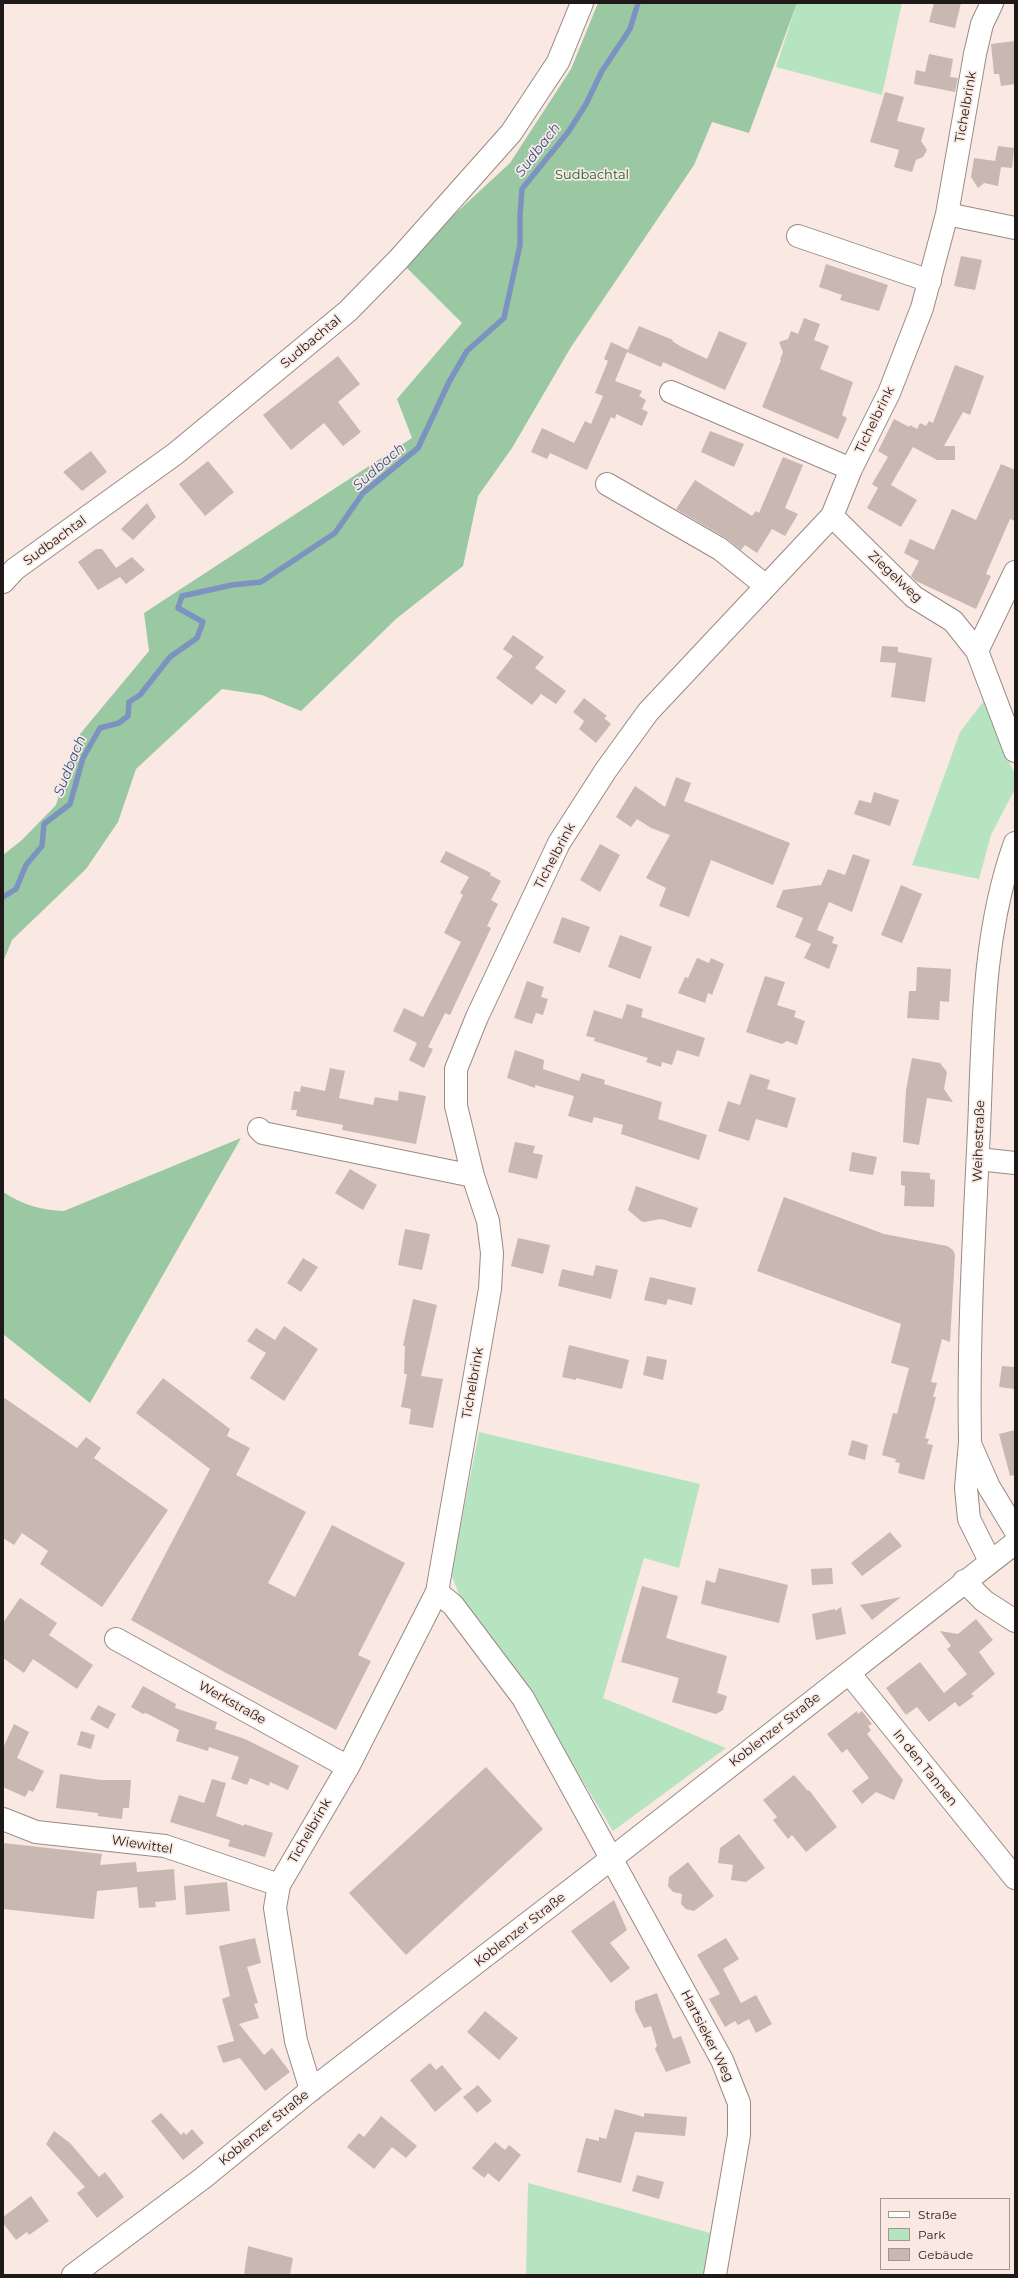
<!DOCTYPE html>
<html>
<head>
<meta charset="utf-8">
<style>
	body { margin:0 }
	#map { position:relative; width:1018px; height:2278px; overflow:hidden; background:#f9e9e2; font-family:Montserrat,sans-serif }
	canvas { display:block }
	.frame { position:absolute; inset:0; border:4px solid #1f1a17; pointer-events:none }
	.legend { position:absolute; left:880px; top:2198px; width:130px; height:72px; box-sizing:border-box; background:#f9e9e2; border:1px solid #a29691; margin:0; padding:5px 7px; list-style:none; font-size:12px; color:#1f1a17 }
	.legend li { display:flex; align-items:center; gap:8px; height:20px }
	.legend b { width:20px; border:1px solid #a29691 }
</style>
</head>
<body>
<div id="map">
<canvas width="1018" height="2278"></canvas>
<div class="frame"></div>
<ul class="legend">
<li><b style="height:5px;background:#fff"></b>Straße</li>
<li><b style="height:11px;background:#b7e4c0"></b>Park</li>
<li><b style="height:11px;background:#c8b8b1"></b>Gebäude</li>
</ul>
</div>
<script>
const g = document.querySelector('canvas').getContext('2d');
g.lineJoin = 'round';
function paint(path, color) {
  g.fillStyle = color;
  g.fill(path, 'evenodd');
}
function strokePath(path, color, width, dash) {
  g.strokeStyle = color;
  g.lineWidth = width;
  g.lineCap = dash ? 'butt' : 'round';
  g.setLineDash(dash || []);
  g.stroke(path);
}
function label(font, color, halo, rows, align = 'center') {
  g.font = font + ' Montserrat,sans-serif';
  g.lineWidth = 3.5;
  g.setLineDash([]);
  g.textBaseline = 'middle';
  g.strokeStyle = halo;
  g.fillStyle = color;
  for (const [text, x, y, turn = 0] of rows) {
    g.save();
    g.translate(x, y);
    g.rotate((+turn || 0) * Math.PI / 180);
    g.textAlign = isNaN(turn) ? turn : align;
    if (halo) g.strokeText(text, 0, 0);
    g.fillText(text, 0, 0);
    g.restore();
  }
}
paint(new Path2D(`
	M797 3H902L882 95 776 67Z
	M986 698 1007 758 1015 774V789L991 835 979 879 912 865 960 732Z
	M479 1432 700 1484 679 1568 644 1558 603 1698 726 1748 613 1831 531 1695 461 1599 451 1574Z
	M528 2183 714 2234 707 2275H526Z`), '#b7e4c0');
paint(new Path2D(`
	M598 3H797L749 133 712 122 694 165 571 347 512 448 478 496 463 566 396 619 301 711 262 695 222 689 136 769 118 822 86 869 12 940 3 962V855L22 840 56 805 71 756 80 734 149 651 144 613 412 438 397 399 462 323 402 263 510 163 571 69Z
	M241 1138 90 1403 3 1334V1192C23 1205 41 1210 64 1211Z`), '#99c8a3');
strokePath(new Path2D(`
	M3 897 16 889 26 865 42 846 44 824 70 804 83 758 100 728 119 723 128 716 129 702 140 695 170 657 197 638 203 622 178 608 182 596 232 585 261 582 335 533 363 493 418 448 449 382 467 351 504 318 520 245V216L522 189 569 131 586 104 602 71 630 29 638 3`), '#7c93c0', 5.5);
paint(new Path2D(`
	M934 3H961L955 28 929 22Z
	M1015 41V84L1001 86 999 74H994L991 44Z
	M929 54 953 59 950 77 958 78 955 92 914 84 916 70 925 72Z
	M885 92 904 97 897 121 925 128 921 141 927 150 923 157 916 160 912 172 894 167 899 150 870 142Z
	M998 146 1014 148 1012 168 1001 167 998 186 984 183 978 188 971 177 974 158 995 161Z
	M961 256 982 260 975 290 954 286Z
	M826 264 888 285 879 311 840 300 842 295 819 287Z
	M804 318 820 324 814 340 829 346 820 369 853 382 842 415 847 418 838 439 762 407 781 360H780L783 352 779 342 788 339 791 331 798 334Z
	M639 326 673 340 672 341 680 346 707 359 719 331 747 343 725 390 663 362 661 367 627 352 615 381 642 391 639 396 646 400 642 409 648 412 642 426 616 414 615 419 611 417 587 470 550 453 547 459 531 452 542 428 574 443 585 421 591 424 603 396 595 393 608 361 604 359 611 342 628 350Z
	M338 356 360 384 338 402 361 432 343 446 324 423 291 450 263 415Z
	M955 365 984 376 970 415 963 412 944 446H955V460H937L913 447 896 476 891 485 917 500 901 527 867 508 878 488 872 484 888 457 878 451 894 419 909 427 910 425 917 429 920 423 926 426 929 421 933 423Z
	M710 431 744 444 734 467 701 452Z
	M91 451 107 472 82 491 63 472Z
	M783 457 803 465 785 508 798 514 785 536 772 529 757 553 745 545 741 550 726 538 676 509 695 480 752 516 756 511 759 513Z
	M208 461 234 492 205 516 179 484Z
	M1001 464 1015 470V521L1010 519 986 574 991 576 976 609 916 581 911 576 919 561 904 553 910 539 934 550 952 509 976 520Z
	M147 503 156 517 133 540 121 529Z
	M96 549H102L116 568 132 557 145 570 126 584 120 577 98 590 78 562Z
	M513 635 544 657 535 668 566 691 556 704 541 694 532 705 496 678 513 656 503 649Z
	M882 646 898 647V652L932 658 925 702 891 697 896 663 880 662Z
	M584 698 607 716 604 718 611 724 596 743 579 729 584 721 573 712Z
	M676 777 691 783 684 801 790 843 773 885 711 860 689 917 659 906 666 888 646 878 670 835 651 828 637 819 631 827 616 817 635 786 665 807Z
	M874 792 899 800 890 826 854 814 859 800 871 803Z
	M600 844 620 855 600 892 580 880Z
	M446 851 491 873 490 875 501 881 491 900 498 904 487 926 491 928 450 1015 445 1013 428 1047 433 1049 424 1068 409 1060 417 1043 393 1031 404 1008 423 1017 461 942 444 933 463 895 460 893 469 877 440 862Z
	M853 854 870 860 852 912 829 902 817 930 834 937 832 943 838 945 829 969 804 958 811 944 795 937 803 918 776 907 783 890 821 885 828 869 845 875Z
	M901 885 922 894 902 943 881 935Z
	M562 917 590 927 580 953 553 943Z
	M620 935 652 947 640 979 608 967Z
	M697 958 709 963 711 958 724 964 712 995 708 993 705 1003 678 993 685 977 688 978Z
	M917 967 951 969 949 1002 940 1001 939 1020 907 1018 909 991H916Z
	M765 976 785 982 777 1005 796 1011 794 1017 805 1021 797 1045 787 1041 782 1044 746 1032Z
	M527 981 544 987 541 997 548 999 543 1015 536 1013 532 1024 514 1018Z
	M627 1004 643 1009 641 1017 705 1038 699 1057 677 1050 672 1065 662 1062 661 1067 646 1062 648 1058 594 1041 595 1038 586 1036 594 1010 622 1019Z
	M515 1050 544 1060 543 1069 579 1081 582 1073 605 1080 604 1084 662 1102 658 1119 707 1135 699 1160 621 1134 623 1125 594 1117 592 1123 568 1116 574 1096 535 1085V1088L507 1078Z
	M912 1058 940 1063 947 1072 944 1089 953 1102 927 1098 919 1145 903 1142 906 1090Z
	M330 1068 345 1071 339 1098 373 1105 375 1097 398 1101 399 1091 426 1096 416 1144 342 1130 343 1125 296 1116 297 1110H291L294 1091 300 1092 301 1086 325 1091Z
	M750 1074 770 1080 767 1089 796 1098 787 1128 756 1119 749 1141 718 1131 728 1101 740 1105Z
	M515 1142 535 1146 533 1153 543 1155 537 1179 508 1172Z
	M852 1152 877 1157 873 1175 849 1171Z
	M350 1169 377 1185 363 1210 335 1193Z
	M901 1171 930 1173V1179L935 1180 934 1207 904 1206 905 1186 901 1185Z
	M636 1186 698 1208 691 1228 661 1219 644 1222 641 1221 628 1210Z
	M784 1197 884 1234 947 1246 953 1250 955 1255 950 1342 942 1339 931 1382 937 1383 933 1397H936L925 1438 929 1439 927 1444 933 1445 924 1480 898 1473 900 1463 895 1462 896 1459 882 1455 893 1413 897 1414 909 1368 891 1363 901 1324 757 1271Z
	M405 1229 430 1234 422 1270 398 1265Z
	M518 1238 550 1245 543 1274 511 1266Z
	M303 1258 318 1267 301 1292 287 1283Z
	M596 1265 618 1270 611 1299 558 1286 562 1269 593 1276Z
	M650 1277 696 1288 692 1305 668 1299 666 1305 644 1300Z
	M413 1299 437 1305 421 1376 443 1379 433 1428 409 1424 411 1409 401 1407 407 1374H404L405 1346H403Z
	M284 1326 318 1349 284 1401 250 1378 266 1353 247 1341 256 1328 275 1340Z
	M569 1345 629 1360 622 1389 576 1378V1380L562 1377Z
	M647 1356 667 1360 663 1380 643 1375Z
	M1002 1366 1015 1367 1014 1389 999 1387Z
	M163 1378 230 1429 227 1436 250 1448 236 1475 306 1512 268 1583 295 1597 332 1525 405 1563 358 1655 371 1661 336 1730 226 1673 131 1620 210 1469 136 1413Z
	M3 1397 77 1448 86 1437 101 1448 94 1458 168 1510 102 1607 40 1564 48 1551 22 1533 14 1545 3 1538Z
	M1015 1430V1475L1010 1476 999 1434Z
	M852 1440 868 1445 865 1460 848 1455Z
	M890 1532 902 1546 862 1576 851 1563Z
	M719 1568 788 1585 779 1623 701 1604 706 1580 715 1583Z
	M832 1568 833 1584 812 1585 811 1569Z
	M642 1586 678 1596 666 1638 727 1656 717 1693 727 1696 723 1710 716 1714 672 1702 679 1678 621 1662Z
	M901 1597 872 1620 860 1605Z
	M20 1598 57 1623 49 1635 93 1665 77 1689 33 1659 24 1673 3 1658V1623Z
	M841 1607 846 1634 816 1640 812 1614 835 1609V1611Z
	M976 1619 993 1640 979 1652 995 1674 971 1694 974 1696 959 1707 955 1702 929 1722 917 1707 906 1715 886 1688 920 1662 944 1693 967 1674 947 1649 951 1646 940 1631 958 1634Z
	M143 1686 176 1704 175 1708 217 1722 215 1729 245 1739 299 1766 288 1790 270 1782 269 1786 250 1778 247 1785 231 1779 239 1757 209 1747 208 1751 176 1741 179 1730 146 1713 143 1714 131 1707Z
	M98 1705 116 1714 108 1729 90 1719Z
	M857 1711 858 1714 862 1711 872 1724 868 1726 871 1730 867 1734 903 1780 894 1800 876 1792 862 1804 852 1791 869 1778 847 1749 842 1753 827 1734Z
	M14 1724 29 1732 17 1758 44 1771 33 1792 29 1790 25 1797 3 1787V1748Z
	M81 1731 95 1735 91 1749 77 1745Z
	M486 1767 543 1829 406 1955 349 1893Z
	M60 1774 101 1780H131L129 1808H123L122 1819 98 1816V1813L56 1808Z
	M794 1775 808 1791 809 1790 837 1827 806 1852 792 1835 788 1839 773 1820 777 1817 763 1800Z
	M212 1779 226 1783 216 1816 244 1826V1824L273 1833 265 1857 228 1846 230 1840 170 1822 179 1795 204 1803Z
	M739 1834 765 1868 746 1882 731 1880 733 1865 718 1863 720 1848Z
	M3 1843 102 1854 100 1865 136 1862 137 1872 174 1869 176 1900 155 1902 156 1907 139 1908 137 1887 97 1891 94 1919 3 1909Z
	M688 1862 714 1896 694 1911 686 1909 681 1904 682 1894 673 1892 668 1886 669 1877Z
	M227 1882 230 1911 186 1915 184 1886Z
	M614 1900 627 1930 610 1943 630 1968 611 1983 571 1931Z
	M255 1938 261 1963 247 1967 258 2003 254 2004 259 2018 239 2024 264 2055 272 2048 290 2072 265 2091 240 2058 223 2063 217 2046 234 2041 222 1999 230 1996 219 1946Z
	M726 1938 739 1959 723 1969 741 2003 756 1995 772 2024 756 2033 749 2019 738 2025 735 2021 725 2027 709 1999 720 1994 697 1955Z
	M657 1993 673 2039 681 2036 691 2063 666 2072 655 2049 657 2046 651 2026 644 2028 635 2010V2001Z
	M485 2011 518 2038 499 2060 467 2032Z
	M430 2063 436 2070 442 2065 462 2089 435 2112 410 2080Z
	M478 2085 492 2101 477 2113 463 2097Z
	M615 2109 644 2117V2113L687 2117 685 2136 635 2132 621 2183 577 2172 586 2138 599 2141V2137L606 2139Z
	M161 2113 181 2135 184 2132 186 2135 192 2129 204 2143 183 2160 151 2121Z
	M381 2116 417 2146 406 2158 392 2147 374 2169 347 2147 359 2133 364 2137Z
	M54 2131 70 2143 99 2177 105 2172 124 2197 97 2218 77 2193 85 2187 46 2144Z
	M495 2142 505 2150 509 2145 521 2155 499 2182 488 2173 484 2178 472 2168Z
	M637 2175 664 2182 659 2199 632 2191Z
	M31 2196 49 2221 29 2235 27 2232 16 2240 3 2223V2217Z
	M248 2246 293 2258 290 2275H244Z`), '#c8b8b1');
const minor = new Path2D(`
	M947 214 1015 228
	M798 236 930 281
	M671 392 851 469
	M607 484 720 549 766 586
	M832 516 914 597 953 621 977 651 1015 751
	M3 582 15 569 175 454 348 311 398 260 511 133 558 62 582 3
	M977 651 1015 572
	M259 1129 263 1133 473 1176
	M978 1159 1015 1163
	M964 1581 984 1601 1015 1621
	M437 1592 453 1605 523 1698 722 2060 739 2103V2135L715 2275
	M116 1639 348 1767
	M849 1673 1015 1878
	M3 1819 36 1832 165 1846 279 1885
	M311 2090 296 2041 275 1908 279 1885 348 1767 437 1592 490 1289 492 1253 488 1221 473 1176 456 1106V1069L477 1017 559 843 606 770 648 712 832 516 851 469 889 393 922 308 947 214 975 54 982 24 992 3`);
const major = new Path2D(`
	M971 1446 989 1487 1015 1530
	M990 1561 969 1519 966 1488 970 1442C968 1338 974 1234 979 1130 983 1035 982 934 1015 843
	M73 2275 203 2178 311 2090 611 1859 1015 1543`);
strokePath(minor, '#998a84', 24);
strokePath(major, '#998a84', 24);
strokePath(minor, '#fff', 22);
strokePath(major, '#fff', 22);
label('13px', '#1f1a17', '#f9e9e2', [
	["Tichelbrink",966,107,-80],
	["Sudbachtal",311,342,-40],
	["Tichelbrink",875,420,-64],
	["Sudbachtal",55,541,-36],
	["Ziegelweg",895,577,43],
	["Tichelbrink",555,856,-62],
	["Weihestraße",979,1141,-88],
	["Tichelbrink",473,1383,-80],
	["Werkstraße",232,1703,29],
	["Koblenzer Straße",775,1730,-38],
	["In den Tannen",925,1768,51],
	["Tichelbrink",310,1831,-60],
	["Wiewittel",142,1845,9],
	["Koblenzer Straße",520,1930,-38],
	["Hartsieker Weg",707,2036,63],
	["Koblenzer Straße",264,2128,-39]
]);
label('13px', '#196032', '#f9e9e2', [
	["Sudbachtal",592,175]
]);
label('italic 14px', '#36538d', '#f9e9e2', [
	["Sudbach",538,150,-52],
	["Sudbach",379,467,-41],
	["Sudbach",70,766,-68]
]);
</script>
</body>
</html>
